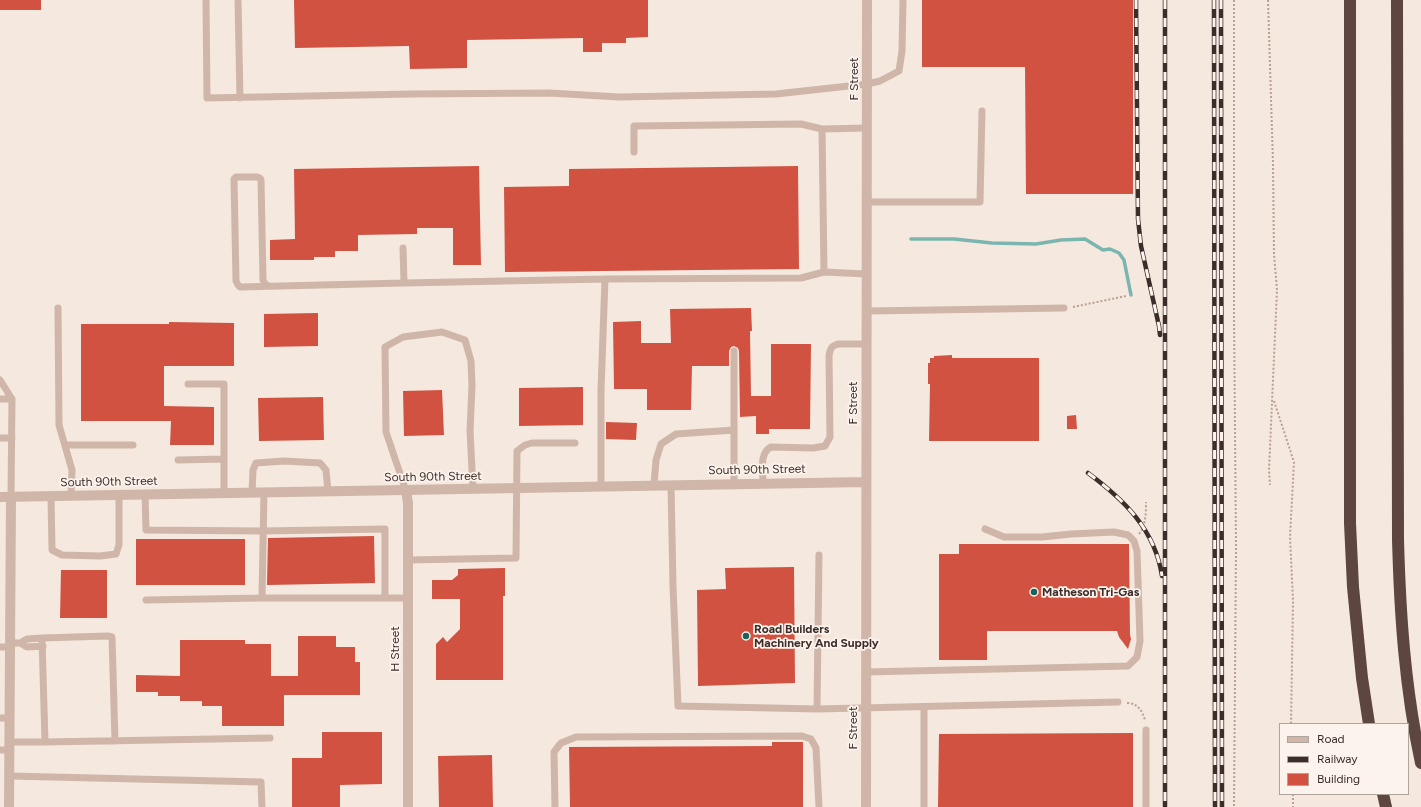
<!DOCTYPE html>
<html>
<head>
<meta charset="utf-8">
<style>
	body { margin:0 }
	#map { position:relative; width:1421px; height:807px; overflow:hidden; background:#f5e8df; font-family:Figtree,sans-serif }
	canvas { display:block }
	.legend { position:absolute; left:1279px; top:723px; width:130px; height:72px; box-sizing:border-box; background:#fcf3ec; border:1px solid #afa49e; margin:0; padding:5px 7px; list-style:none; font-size:12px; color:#3c2d2a }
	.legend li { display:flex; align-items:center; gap:8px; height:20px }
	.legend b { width:20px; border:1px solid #afa49e }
</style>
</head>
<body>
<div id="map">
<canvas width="1421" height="807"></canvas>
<ul class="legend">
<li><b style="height:5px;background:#cfb6a9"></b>Road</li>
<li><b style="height:5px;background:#3c2d2a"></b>Railway</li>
<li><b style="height:11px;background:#d15241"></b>Building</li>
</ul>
</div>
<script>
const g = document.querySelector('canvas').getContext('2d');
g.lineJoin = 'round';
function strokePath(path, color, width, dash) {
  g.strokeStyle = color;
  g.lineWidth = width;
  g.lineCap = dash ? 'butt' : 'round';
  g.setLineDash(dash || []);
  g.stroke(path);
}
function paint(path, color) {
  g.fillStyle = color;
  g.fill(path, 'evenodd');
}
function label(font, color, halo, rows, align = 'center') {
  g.font = font + ' Figtree,sans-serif';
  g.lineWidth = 3.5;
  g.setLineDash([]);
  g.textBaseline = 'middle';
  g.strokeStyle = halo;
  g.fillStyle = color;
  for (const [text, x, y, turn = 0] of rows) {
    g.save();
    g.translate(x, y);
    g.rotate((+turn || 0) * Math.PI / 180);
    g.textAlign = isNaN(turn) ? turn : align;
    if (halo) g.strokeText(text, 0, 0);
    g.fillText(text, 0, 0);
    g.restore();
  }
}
strokePath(new Path2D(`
	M911 239H954L992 243 1036 244 1061 240 1085 239 1103 250 1110 249 1119 253 1124 260 1131 295`), '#7bb5b0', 3.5);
paint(new Path2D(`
	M0 0H41V10H0Z
	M294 0H648V37L626 38V43H602V52H583V38L467 40V68L410 69 409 46 295 48Z
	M922 0H1133V194H1026L1025 67H922Z
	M479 166 481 265H453V228H417V234L358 235V251H335V257H314V260H270V240L295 239 294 169Z
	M798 166 799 269 505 272 504 187 569 186V169Z
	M751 308 752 331H750L751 396H771V344H811L810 429H769V434H756V416L740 417 739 351 738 348 734 346 731 347 729 351V366H692L691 410H647V389H614L613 322 641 321V343H671L670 309Z
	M318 313V346L264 347V314Z
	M169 322 234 323V366H164V406L214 407V445H170L171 421H81V324H169Z
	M952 355V358H1039V441H929L930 384H928V363H930V358H934V356Z
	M583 387V425L519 426V388Z
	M442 390 444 435 404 436 403 391Z
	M323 397 324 440 259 441 258 398Z
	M1076 415 1077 429H1067V416Z
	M606 422 637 423 636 440 606 439Z
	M374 536 375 583 267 585 268 538Z
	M136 539H245V585H136Z
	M959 544H1129L1130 635 1131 639 1128 649 1119 637 1117 631H987V660H939V554H959Z
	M794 567 795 683 698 686 697 590 726 589 725 568Z
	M505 568V596H503V680H436V644L443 637 447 642 460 629V599H432V580H452L458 575V569Z
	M61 570H107V618H60Z
	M298 636H336V647H355V662H360V695H284V726H222V706H202V701H180V696H158V692H136V675L180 676V640H245V644H271V676H298Z
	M322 732H382V784L340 785V807H292V758H322Z
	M1133 733V807H938L939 734Z
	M772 742H803V807H570L569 747 772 746Z
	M492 755 493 807H439L438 756Z`), '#d15241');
strokePath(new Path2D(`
	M1234 0V314L1236 547 1234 807
	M1268 0 1273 163 1274 254 1277 290 1269 470 1270 485
	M1073 307 1126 296
	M1274 401 1294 462 1290 537 1293 601 1291 724
	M1139 534C1146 525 1146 513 1146 502
	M1127 703C1138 703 1142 711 1145 720
	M1293 794V807`), '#bb9f93', 2, [2, 2]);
strokePath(new Path2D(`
	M206 0 207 98 412 94 549 93 619 97 776 94 867 84 880 81 899 71 902 51 903 0
	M238 0 240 98
	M634 152V126L801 124 822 129
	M866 202H980L982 111
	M403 248 404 283 605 279 801 278 824 272
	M866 274 824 272 822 129 867 128
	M268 286 265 284 263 280 261 180 260 178 257 177H236L234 179 236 281 238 285 240 287 404 283
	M58 308 59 425 72 470 71 496
	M866 311 1064 308
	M734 351V484
	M0 380 12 399 11 497
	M188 384H224V493
	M0 399H12
	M0 438H12
	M66 445H133
	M178 460 224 459
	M763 483C763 471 759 453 771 447L813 448 825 446 830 437 829 356C830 349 831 346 838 344H866
	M654 485 656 460 661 444 676 434 734 430
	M671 485 673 586 678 706 817 709 1118 702
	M601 486V390L605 279
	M406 491 386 432 385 347 403 337 442 332 465 340 471 361 472 386 470 431 473 489
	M264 492 262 598H408
	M252 493 253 470 256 463 284 461 320 463 326 470 328 491
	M145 494 146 530 262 531 385 529V598
	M51 497 52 550 62 555 100 556 116 554 119 545V495
	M408 560 516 558 517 451 525 445 532 443H575
	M146 600 262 598
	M10 643H20L27 639 42 638
	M20 643 27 647 43 646
	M0 647H10
	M866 672 1128 666 1137 657 1140 641 1137 551 1134 541 1128 535 1114 532 1071 534 1042 537H1004L985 529
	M817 709 819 555
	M0 718H10
	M1146 730V807
	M115 741 112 637 108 636 42 638 45 742 270 738
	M10 742H45
	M0 750H10
	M10 776 261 782 262 807
	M555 807 554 752 561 743 576 737 802 736 811 739 816 748 819 807
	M924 807V707`), '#cfb6a9', 7);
strokePath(new Path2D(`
	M406 491 408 503V807
	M9 807 11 497`), '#cfb6a9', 10);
strokePath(new Path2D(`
	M0 497 866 482
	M866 807 867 0`), '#cfb6a9', 10);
strokePath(new Path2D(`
	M1350 0V523L1353 587 1362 678 1369 724
	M1397 0 1398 539C1400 615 1405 689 1421 763
	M1383 794 1386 807`), '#5d4540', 12);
const rail = new Path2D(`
	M1136 0 1138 219 1141 246 1159 326 1160 335
	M1165 0V807
	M1214 0 1215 807
	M1221 0 1222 807
	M1088 473C1123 499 1155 529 1162 576`);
strokePath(rail, '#3c2d2a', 4.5);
strokePath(rail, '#fcf3ec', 3, [9]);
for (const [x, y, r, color] of [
	[1034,592,4,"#1a625e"],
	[746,636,4,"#1a625e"]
]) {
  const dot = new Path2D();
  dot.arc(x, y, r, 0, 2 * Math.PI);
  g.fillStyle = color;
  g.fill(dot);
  strokePath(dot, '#fcf3ec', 1.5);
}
label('12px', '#3c2d2a', '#fcf3ec', [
	["F Street",854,79,-90],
	["F Street",853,403,-90],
	["South 90th Street",757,470,-1],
	["South 90th Street",433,477,-1],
	["South 90th Street",109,482,-1],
	["H Street",395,649,-90],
	["F Street",853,728,-90]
]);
label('bold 12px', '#3c2d2a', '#fcf3ec', [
	["Matheson Tri-Gas",1042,592],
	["Road Builders",754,629],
	["Machinery And Supply",754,643]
], 'left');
</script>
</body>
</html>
